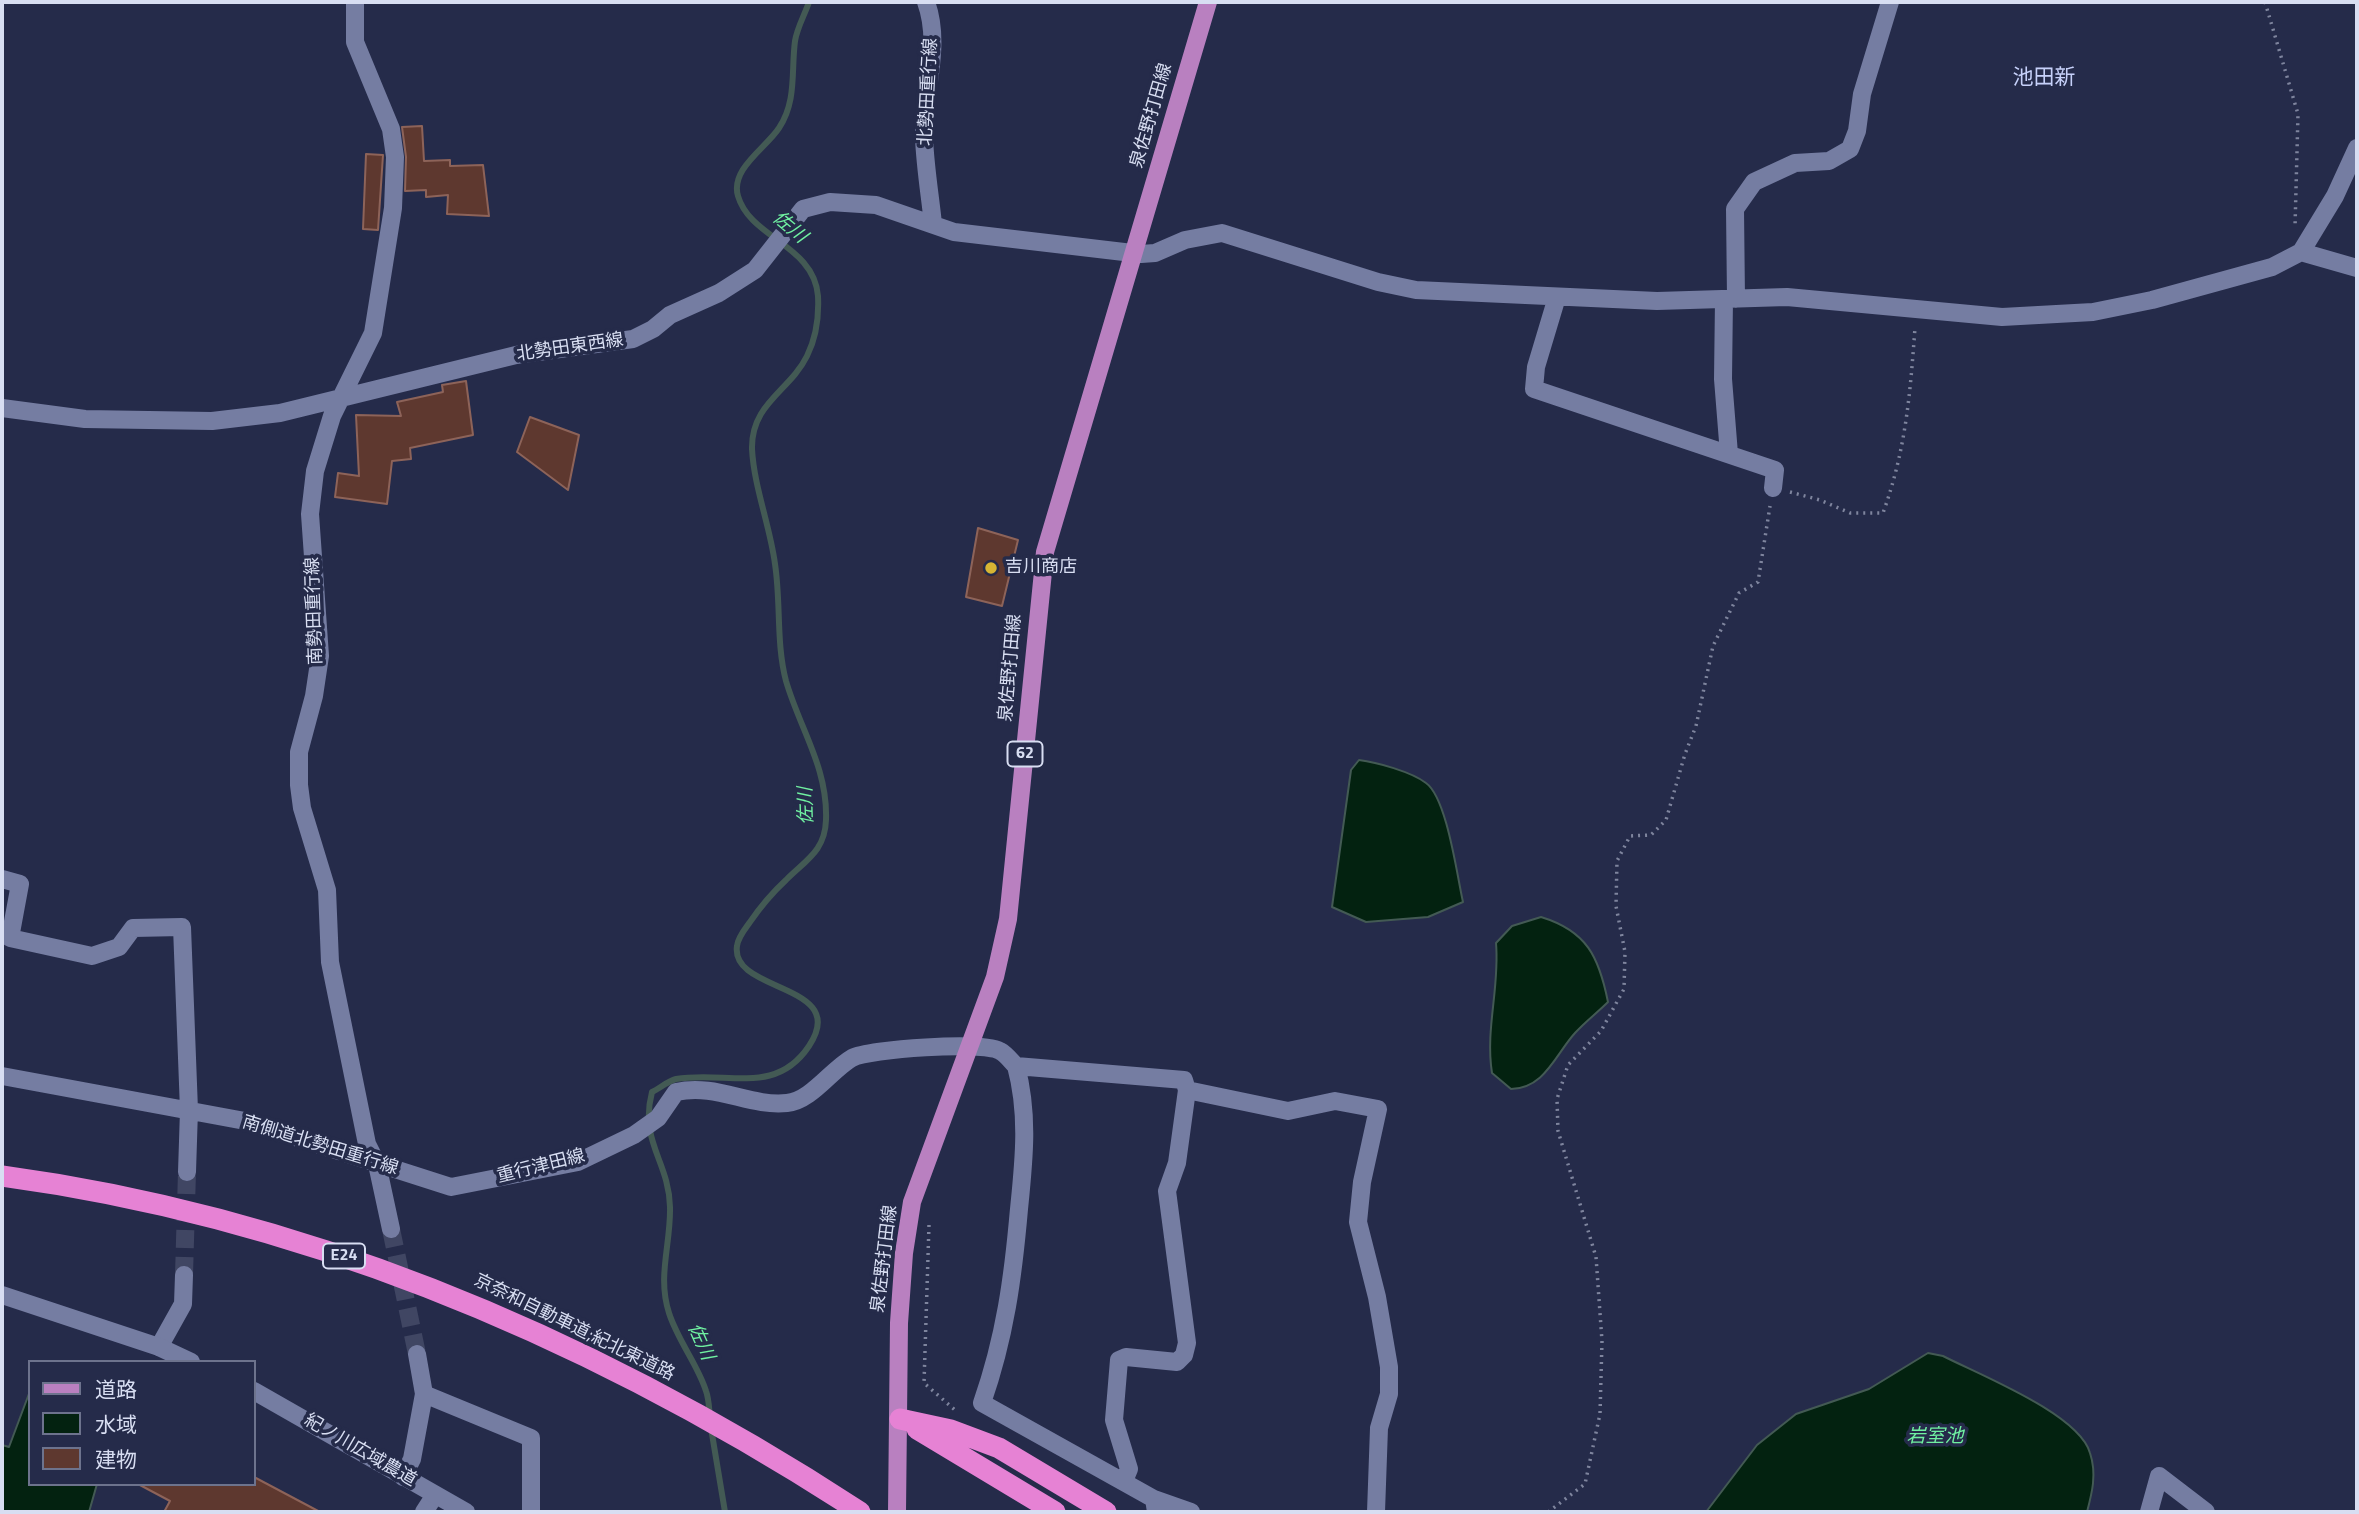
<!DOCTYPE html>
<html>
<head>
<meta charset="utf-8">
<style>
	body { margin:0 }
	#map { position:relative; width:2359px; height:1514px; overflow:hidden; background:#252b4a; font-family:"Titillium Web","Noto Sans JP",sans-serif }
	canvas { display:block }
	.frame { position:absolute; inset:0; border:4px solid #d8def2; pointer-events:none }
	.legend { position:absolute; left:28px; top:1360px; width:228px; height:126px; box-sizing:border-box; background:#252b4a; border:2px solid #6d738d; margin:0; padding:9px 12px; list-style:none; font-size:21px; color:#d8def2 }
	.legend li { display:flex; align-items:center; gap:14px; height:35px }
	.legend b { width:35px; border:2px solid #6d738d }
</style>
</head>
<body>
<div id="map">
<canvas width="2359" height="1514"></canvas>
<div class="frame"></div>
<ul class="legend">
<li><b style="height:9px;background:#b980c0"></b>道路</li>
<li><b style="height:19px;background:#032210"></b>水域</li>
<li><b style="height:19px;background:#5e382f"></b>建物</li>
</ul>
</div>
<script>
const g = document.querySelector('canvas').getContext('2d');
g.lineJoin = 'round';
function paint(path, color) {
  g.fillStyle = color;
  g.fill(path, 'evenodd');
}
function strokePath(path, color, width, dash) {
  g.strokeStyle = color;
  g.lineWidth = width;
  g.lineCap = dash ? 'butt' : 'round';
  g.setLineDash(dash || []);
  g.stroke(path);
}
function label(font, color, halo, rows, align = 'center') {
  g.font = font + ' "Titillium Web","Noto Sans JP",sans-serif';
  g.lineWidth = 7;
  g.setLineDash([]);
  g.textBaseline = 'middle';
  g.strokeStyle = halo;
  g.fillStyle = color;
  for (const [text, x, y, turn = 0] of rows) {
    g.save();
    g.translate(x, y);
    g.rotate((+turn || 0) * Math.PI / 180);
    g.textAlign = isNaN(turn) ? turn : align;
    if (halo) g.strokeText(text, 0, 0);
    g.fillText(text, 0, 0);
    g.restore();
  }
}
const water = new Path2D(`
	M1359 760C1376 762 1412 772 1426 783 1447 798 1457 876 1463 902L1428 917 1366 922 1332 907 1351 770Z
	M1541 917C1587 931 1599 957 1608 1002 1598 1012 1585 1022 1575 1033 1555 1055 1545 1088 1511 1089L1492 1073C1485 1029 1500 987 1496 943L1512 926Z
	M1928 1353 1943 1356C1980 1375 2079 1414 2090 1453 2097 1474 2092 1493 2087 1512H1706L1757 1445 1796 1414 1869 1389Z
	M30 1391V1484H97L89 1512H2V1445L9 1447Z`);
paint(water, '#032210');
strokePath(water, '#435a54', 2);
strokePath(new Path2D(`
	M710 1417C709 1409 709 1399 706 1391 698 1365 678 1341 669 1313 657 1276 671 1244 670 1207 669 1161 639 1142 652 1092 660 1088 668 1081 676 1079 726 1070 775 1097 809 1046 851 983 730 993 737 946 738 937 745 929 750 922 761 906 772 893 786 880 806 860 825 851 826 820 828 768 800 729 786 681 776 643 781 603 775 564 770 526 754 487 752 449 751 403 790 391 807 356 816 338 819 316 818 296 814 245 750 238 738 196 730 169 766 148 779 128 797 101 791 71 795 41 797 28 805 14 809 2
	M711 1428 725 1512`), '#435a54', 6);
const building = new Path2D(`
	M422 126 424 161 450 160V166L483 165 489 216 447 214 448 195 426 197V190L405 191 406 157 402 127Z
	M366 154 383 155 378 230 363 229Z
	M466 381 473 435 410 448 411 459 392 461 387 504 335 497 338 473 359 476 356 415 401 416 397 402 443 392 442 385Z
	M530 417 579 435 568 490 517 452Z
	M978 528 1018 540 1002 606 966 597Z
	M254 1477 320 1512H164L170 1501 138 1484H254Z`);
paint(building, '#5e382f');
strokePath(building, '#8d6359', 2);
strokePath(new Path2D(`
	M391 1229 417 1354
	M184 1275 187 1172`), '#404663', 18, [18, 9]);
strokePath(new Path2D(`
	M2265 2 2298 114 2295 227
	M1790 492 1820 500 1850 513H1883C1906 449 1910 395 1915 328
	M929 1225 924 1383 955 1410
	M1548 1512 1585 1484 1600 1414 1602 1341 1596 1257 1558 1131 1557 1099 1568 1065 1601 1031 1624 989 1625 952 1616 906 1617 861 1630 836 1651 835 1666 820 1685 754 1696 726 1713 646 1739 593 1758 582 1770 506`), '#7f859e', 3.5, [2, 5]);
strokePath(new Path2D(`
	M355 2V42L391 129 395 157 393 208 373 333 332 416 315 471 310 514 320 656 314 696 299 752V785L302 808 327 890 330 962 367 1144 377 1164 391 1229
	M926 2C942 46 923 92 924 137 925 166 930 195 933 224
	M2301 252 2357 268
	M1557 297 1536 367 1534 389 1775 470 1773 488
	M1724 299 1723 379 1729 454
	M1736 299 1735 209 1754 182 1795 163 1829 161 1850 149 1857 131 1862 94 1890 2
	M2 408 85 419 212 421 280 413 516 355 633 339 653 329 670 315 719 293 755 270 803 209 830 202 876 205 954 232 1141 254 1155 253 1185 240 1222 233 1378 282 1416 290 1657 301 1787 297 2002 317 2093 312 2152 300 2272 267 2301 252 2335 196 2357 148
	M2 879 20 884 10 938 92 956 119 947 133 928 182 927 189 1110 187 1172
	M1016 1066C1029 1114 1024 1160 1019 1209 1013 1278 1005 1337 982 1403L1154 1499 1156 1512
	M2 1076 245 1121 451 1187 578 1162 634 1135 658 1118 676 1092C717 1083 749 1107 787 1103 811 1101 831 1070 852 1058 869 1049 982 1041 1000 1051 1006 1054 1011 1061 1016 1066L1184 1080 1187 1090 1177 1163 1167 1191 1187 1343 1184 1355 1177 1362 1126 1357 1119 1360 1114 1420 1129 1469 1124 1481
	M1187 1090 1288 1111 1335 1101 1378 1109 1362 1182 1358 1222 1377 1297 1389 1367V1394L1379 1428 1376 1512
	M159 1347 183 1304 184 1275
	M417 1354 424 1394 531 1438V1512
	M403 1477 412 1459 424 1394
	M1154 1499 1191 1512
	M424 1512 435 1495
	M2149 1512 2159 1476 2206 1512`), '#757da2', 18);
strokePath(new Path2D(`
	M2 1295 159 1347 191 1362
	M254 1391 466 1512`), '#757da2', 18);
strokePath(new Path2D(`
	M897 1512 899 1323 904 1253 912 1202 995 977 1008 919 1045 552 1208 2`), '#b980c0', 18);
strokePath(new Path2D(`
	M2 1176C312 1218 599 1342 860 1512
	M900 1419 951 1430 999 1448 1106 1512
	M917 1429 1055 1512`), '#e682d4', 21);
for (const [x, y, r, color] of [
	[991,568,7,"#d6b534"]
]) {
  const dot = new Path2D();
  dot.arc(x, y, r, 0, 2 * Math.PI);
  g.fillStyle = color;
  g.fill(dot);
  strokePath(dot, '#252b4a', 2.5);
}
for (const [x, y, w] of [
	[1025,754,35],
	[344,1256,42]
]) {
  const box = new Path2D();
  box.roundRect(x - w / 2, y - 12.5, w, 25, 5);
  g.fillStyle = '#252b4a';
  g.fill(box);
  strokePath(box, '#d8def2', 2);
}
label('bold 16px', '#d8def2', null, [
	["62",1025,754],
	["E24",344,1256]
]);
label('18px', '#d8def2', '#252b4a', [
	["北勢田重行線",929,92,-87],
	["泉佐野打田線",1152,116,-74],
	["北勢田東西線",570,348,-8],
	["南勢田重行線",315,611,-92],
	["泉佐野打田線",1011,668,-85],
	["南側道北勢田重行線",320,1146,17],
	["重行津田線",541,1167,-14],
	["泉佐野打田線",885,1259,-83],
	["京奈和自動車道;紀北東道路",574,1328,26],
	["紀ノ川広域農道",360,1451,30]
]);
label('18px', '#d8def2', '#252b4a', [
	["吉川商店",1005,568]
], 'left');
label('italic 19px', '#70f0a1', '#252b4a', [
	["佐川",789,228,40],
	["佐川",807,806,-92],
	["佐川",700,1342,66],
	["岩室池",1935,1437]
]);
label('21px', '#c6d0f9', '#252b4a', [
	["池田新",2044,79]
]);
</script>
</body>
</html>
